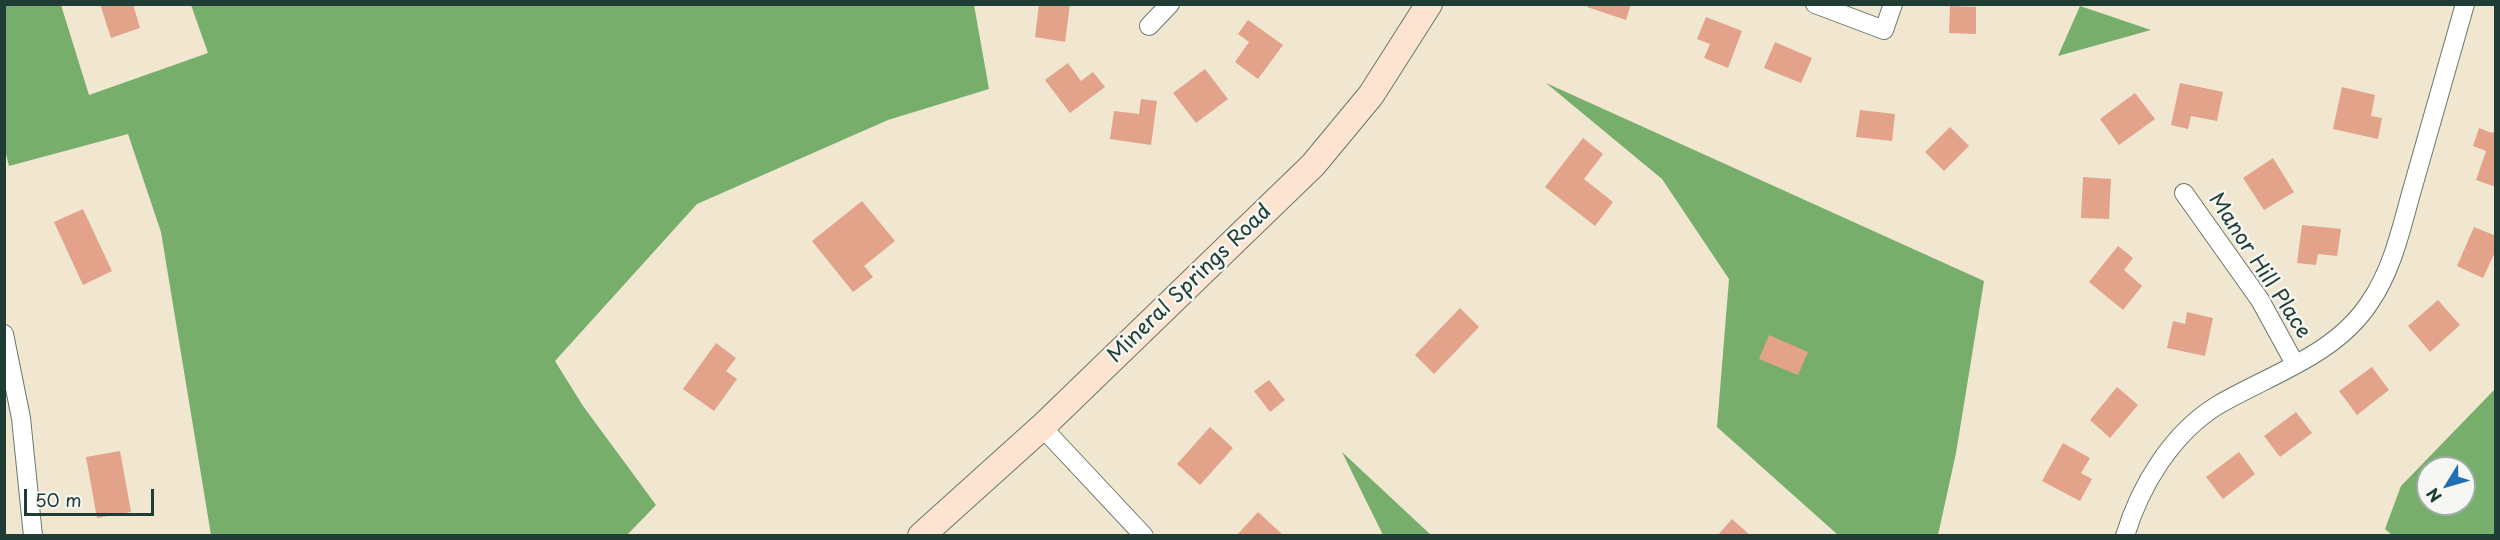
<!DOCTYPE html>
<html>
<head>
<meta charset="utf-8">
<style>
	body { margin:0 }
	#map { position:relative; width:2500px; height:540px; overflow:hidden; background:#f1e6d0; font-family:"Playpen Sans",sans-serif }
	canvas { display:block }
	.frame { position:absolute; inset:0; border:6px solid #1f3d34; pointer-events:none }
	.north { position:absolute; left:2416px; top:456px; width:60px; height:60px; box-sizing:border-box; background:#f6f6f2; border:2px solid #a0aca6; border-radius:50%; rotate:233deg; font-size:16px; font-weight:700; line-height:24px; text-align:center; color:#1f3d34 }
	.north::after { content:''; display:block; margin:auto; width:21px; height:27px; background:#1f6fb2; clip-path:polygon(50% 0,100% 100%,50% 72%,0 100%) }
	.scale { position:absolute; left:24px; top:489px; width:130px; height:27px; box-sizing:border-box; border:3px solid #1f3d34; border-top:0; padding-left:8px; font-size:18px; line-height:21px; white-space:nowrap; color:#1f3d34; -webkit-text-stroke:4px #f6f6f2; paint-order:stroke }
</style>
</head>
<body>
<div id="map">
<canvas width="2500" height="540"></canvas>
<div class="frame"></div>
<div class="north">N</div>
<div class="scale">50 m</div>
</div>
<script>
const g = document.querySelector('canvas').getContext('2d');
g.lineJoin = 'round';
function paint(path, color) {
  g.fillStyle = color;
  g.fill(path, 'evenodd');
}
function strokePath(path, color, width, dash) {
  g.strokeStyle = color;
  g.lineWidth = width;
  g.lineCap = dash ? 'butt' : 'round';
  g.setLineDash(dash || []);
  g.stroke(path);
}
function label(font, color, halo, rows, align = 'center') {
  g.font = font + ' "Playpen Sans",sans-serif';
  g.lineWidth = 5;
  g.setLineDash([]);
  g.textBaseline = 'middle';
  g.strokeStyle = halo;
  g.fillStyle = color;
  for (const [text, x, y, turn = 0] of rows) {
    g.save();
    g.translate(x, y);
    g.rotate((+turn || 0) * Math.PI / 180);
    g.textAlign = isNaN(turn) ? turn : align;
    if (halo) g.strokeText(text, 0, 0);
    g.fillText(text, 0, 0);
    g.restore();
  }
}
paint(new Path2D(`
	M4 5H61L89 95 208 53 191 5H974L989 89 888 120 697 204 555 361 583 406 656 505 627 535H211L161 232 128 134 9 166 4 146Z
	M2080 6 2151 30 2058 56Z
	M1546 83 1984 281 1956 453 1938 535H1838L1717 427 1729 279 1662 179Z
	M2495 389V535H2392L2385 529 2401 486ZM2428 468H2464V504H2428Z
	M1342 452 1431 535H1383Z`), '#78ae6b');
paint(new Path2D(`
	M100 4H133L140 28 111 38Z
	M1039 4H1070L1065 42 1035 37Z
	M1588 4H1631L1626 20 1587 7Z
	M1950 6 1976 7V34L1949 33Z
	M1706 17 1742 31 1728 68 1704 58 1710 44 1697 39Z
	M1248 20 1283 45 1258 79 1235 62 1249 42 1238 34Z
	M1775 42 1812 58 1801 83 1764 68Z
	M1068 63 1081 81 1093 72 1105 87 1070 113 1045 80Z
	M1205 69 1228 99 1196 123 1173 93Z
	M2180 83 2223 92 2217 121 2191 116 2188 129 2171 125Z
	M2342 87 2375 95 2371 116 2382 118 2378 139 2333 129Z
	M2135 93 2155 119 2119 145 2100 119Z
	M1141 99 1157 101 1151 145 1110 139 1114 111 1139 114Z
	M1860 110 1895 114 1892 141 1856 137Z
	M1950 127 1969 146 1944 171 1925 152Z
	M2479 128 2492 133 2496 130V187L2476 180 2486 151 2473 146Z
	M1583 138 1603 154 1584 179 1613 202 1595 226 1545 187Z
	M2273 158 2294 192 2264 210 2243 178Z
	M2083 177 2111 179 2109 219 2081 218Z
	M862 201 895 241 864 266 873 277 853 292 812 241Z
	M83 209 112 271 83 285 54 222Z
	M2302 225 2341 229 2337 256 2318 254 2316 265 2297 263Z
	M2474 227 2496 236V250L2483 278 2457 266Z
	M2118 246 2133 258 2124 270 2142 286 2123 310 2089 282Z
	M2438 300 2460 325 2430 352 2408 326Z
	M1460 308 1479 327 1434 374 1415 355Z
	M2187 312 2213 318 2205 356 2167 348 2173 321 2185 324Z
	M1769 335 1808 352 1798 375 1759 359Z
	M716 343 736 358 726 371 737 379 714 411 683 389Z
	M2372 367 2389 390 2357 415 2339 391Z
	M1269 380 1285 400 1270 412 1254 391Z
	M2117 387 2138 405 2110 438 2090 420Z
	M2296 412 2312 433 2280 457 2264 436Z
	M1210 427 1233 448 1200 485 1177 464Z
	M2063 443 2090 458 2081 473 2092 479 2080 501 2042 481Z
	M120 451 131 512 97 518 86 457Z
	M2239 452 2255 474 2223 499 2206 477Z
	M1258 512 1284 536H1236Z
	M1732 519 1751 536H1717Z`), '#e2a38a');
const street = new Path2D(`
	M1815 4 1884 30 1893 4
	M1149 26 1170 4
	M2184 193 2260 300 2295 364
	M4 334 21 418 33 536
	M1042 427 1144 536
	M2125 536C2140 486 2172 433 2218 405 2269 375 2336 355 2370 302 2394 267 2402 224 2414 183 2431 124 2448 64 2465 4`);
const secondary = new Path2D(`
	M921 536 1042 427 1313 165 1371 95 1429 4`);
strokePath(street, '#68786b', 20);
strokePath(secondary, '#68786b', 28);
strokePath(street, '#fff', 18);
strokePath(secondary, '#fde4d1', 26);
label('21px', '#1f3d34', '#f6f6f2', [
	["Manor Hill Place",2259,266,57],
	["Mineral Springs Road",1190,284,-44]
]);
</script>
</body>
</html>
